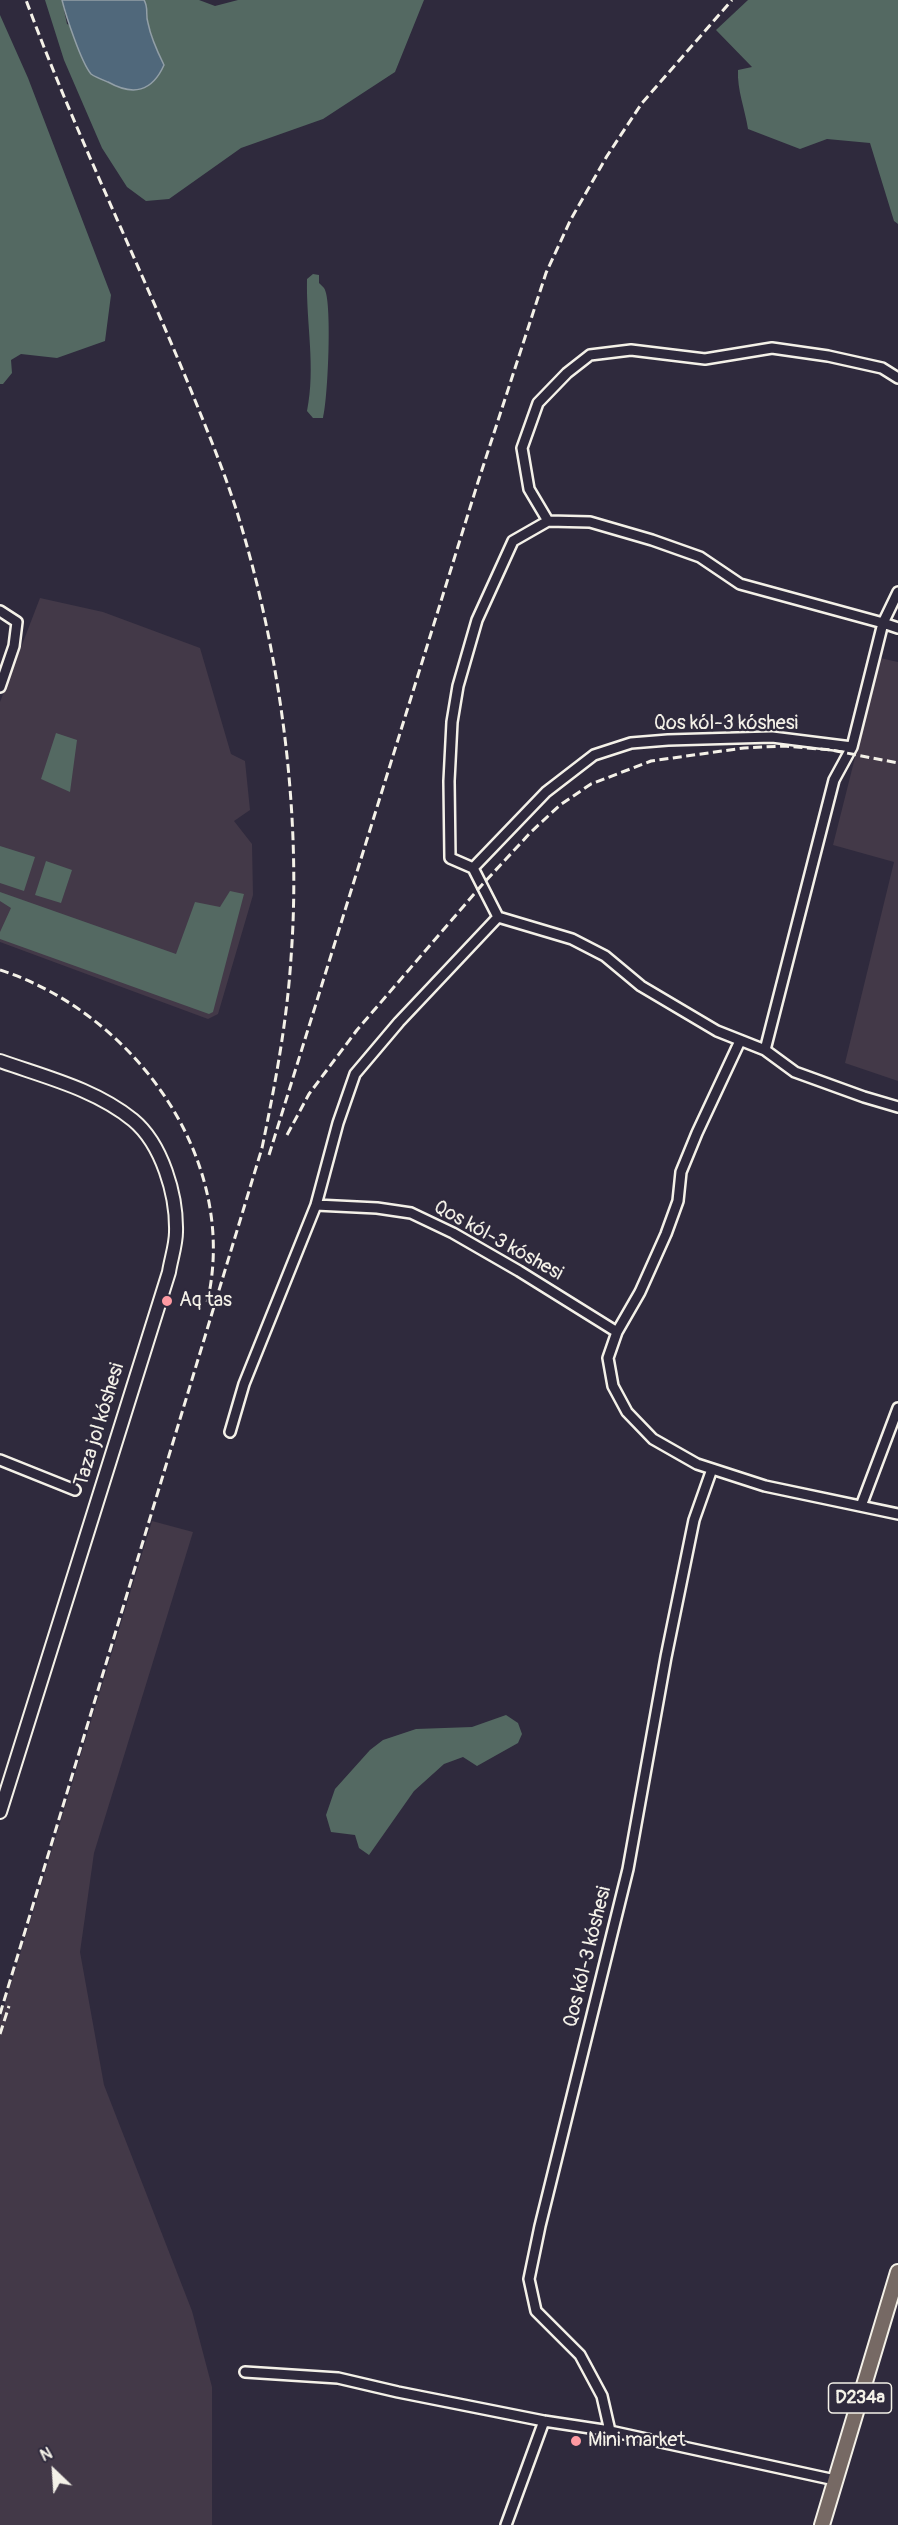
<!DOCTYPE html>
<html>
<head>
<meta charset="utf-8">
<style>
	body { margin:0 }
	#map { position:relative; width:898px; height:2525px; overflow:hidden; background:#2f2a3d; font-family:Pangolin,sans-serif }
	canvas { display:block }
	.north { position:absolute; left:24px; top:2441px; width:60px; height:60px; -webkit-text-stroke:4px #2f2a3d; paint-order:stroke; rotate:335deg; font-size:16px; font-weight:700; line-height:24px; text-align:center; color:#f4f1e8 }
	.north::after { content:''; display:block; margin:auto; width:21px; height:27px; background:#f4f1e8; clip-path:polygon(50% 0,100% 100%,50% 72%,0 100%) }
</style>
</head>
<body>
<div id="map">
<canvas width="898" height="2525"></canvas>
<div class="north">N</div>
</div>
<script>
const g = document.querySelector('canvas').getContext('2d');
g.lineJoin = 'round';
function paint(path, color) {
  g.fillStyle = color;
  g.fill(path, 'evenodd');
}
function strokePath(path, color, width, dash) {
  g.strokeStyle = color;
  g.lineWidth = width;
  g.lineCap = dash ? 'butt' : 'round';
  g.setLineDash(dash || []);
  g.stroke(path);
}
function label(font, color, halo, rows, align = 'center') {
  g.font = font + ' Pangolin,sans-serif';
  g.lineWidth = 4.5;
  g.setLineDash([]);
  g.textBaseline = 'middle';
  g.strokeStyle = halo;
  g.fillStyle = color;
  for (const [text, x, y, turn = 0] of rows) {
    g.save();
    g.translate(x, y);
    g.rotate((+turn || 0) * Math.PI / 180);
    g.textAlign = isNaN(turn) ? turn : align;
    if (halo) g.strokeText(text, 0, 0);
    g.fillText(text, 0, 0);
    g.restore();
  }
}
paint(new Path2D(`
	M40 598 103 612 200 648 231 754 245 761 250 810 234 821 252 844 253 895 218 1014 208 1019 0 942V702Z
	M880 658 898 662V1081L845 1063 894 862 833 845Z
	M152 1521 193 1532 94 1853 80 1952 104 2085 192 2311 212 2387V2525H0V2020Z`), '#433948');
paint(new Path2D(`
	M45 0H62L67 24 164 65C157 51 152 38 148 23 145 14 149 8 144 0H199L215 6 238 0H424L395 72 323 119 241 148 169 199 146 201 127 187 102 148 64 60Z
	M748 0H898V224L894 221 870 143 827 139 800 149 748 129C745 109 737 90 738 70L752 67 716 30Z
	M0 15 28 78 111 295 105 341 57 358 21 354 11 360 12 373 3 384H0Z
	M313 274 319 275V283C320 284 325 288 325 290 332 305 328 400 323 418H313L307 411C316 367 306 324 307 279Z
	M56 733 77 740 70 792 41 779Z
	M0 846 35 857 24 891 0 883Z
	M46 861 72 870 61 903 35 895Z
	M230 891 244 894 213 1012 209 1014 0 939V932L11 908 0 901V892L176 954 195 902 220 907Z
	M506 1715 518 1723 522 1734 518 1743 477 1766 463 1757 444 1764 414 1791 369 1855 359 1848 355 1835 331 1832 326 1815 335 1789 370 1750 383 1740 416 1729 472 1727Z`), '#546962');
const water = new Path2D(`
	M62 0H144C149 8 145 14 148 23 151 38 157 51 164 65 152 92 133 96 108 82 103 80 95 77 91 74 81 62 66 16 62 0Z`);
paint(water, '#50687b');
strokePath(water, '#929fa7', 1.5);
const street = new Path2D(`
	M548 521 529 489 522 448 538 403 567 373 590 355 631 350 705 359 772 348 828 356 882 368 898 378
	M0 611 17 622 14 646 0 687
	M473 868 546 792 594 755 631 743 668 740 772 737 852 747
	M498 917 473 868 450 858 449 781 452 722 458 686 477 620 513 541 548 521 590 522 652 540 700 557 740 584 883 623 898 592
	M498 917 572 939 605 956 641 986 717 1031 765 1050 795 1072 864 1097 898 1107
	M740 1041 697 1133 681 1172 678 1201 666 1234 640 1292 617 1332 608 1358 613 1386 627 1412 653 1439 697 1464 765 1486 898 1514
	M765 1050 834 780 852 747 883 623 898 628
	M316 1205 377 1208 411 1213 453 1233 519 1271 617 1332
	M230 1432 244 1384 316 1205 338 1123 355 1074 399 1022 498 917
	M0 1460 75 1490
	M861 1506 898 1408
	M245 2372 338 2378 398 2392 544 2421 610 2431 835 2480
	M610 2431 602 2396 580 2355 536 2311 529 2279 540 2226 628 1869 666 1657 694 1520 712 1469
	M506 2525 544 2421`);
const secondary = new Path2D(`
	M0 1061C45 1077 95 1089 133 1120 162 1144 177 1195 176 1232 176 1245 171 1259 169 1272L0 1812`);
const primary = new Path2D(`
	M822 2525 898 2272`);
strokePath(street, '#f4f1e8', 14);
strokePath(secondary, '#f4f1e8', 16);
strokePath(primary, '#f4f1e8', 18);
strokePath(street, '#2f2a3d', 9);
strokePath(secondary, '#2f2a3d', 12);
strokePath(primary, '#766964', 14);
strokePath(new Path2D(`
	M0 970C134 1013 241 1160 207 1303
	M287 1135 309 1094 357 1030 481 886 531 832 560 805 591 784 651 761 744 748 784 746 831 750 898 763
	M269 1155 478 482 546 273 571 219 607 156 642 103 732 0
	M0 2014 262 1148C275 1085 287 1022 291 958 302 812 280 651 237 512 223 468 205 425 188 383 135 255 74 130 26 0
	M0 2034 9 2006`), '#f4f1e8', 3, [9, 4.5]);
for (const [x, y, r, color] of [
	[167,1301,6,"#ff9aa2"],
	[576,2441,6,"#ff9aa2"]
]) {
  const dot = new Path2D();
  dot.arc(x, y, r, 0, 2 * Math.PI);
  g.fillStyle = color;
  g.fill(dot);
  strokePath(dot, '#2f2a3d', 2);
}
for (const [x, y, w] of [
	[860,2398,63]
]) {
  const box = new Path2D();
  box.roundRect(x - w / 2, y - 15, w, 30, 4.5);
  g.fillStyle = '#2f2a3d';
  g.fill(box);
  strokePath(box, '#f4f1e8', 1.5);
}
label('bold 18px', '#f4f1e8', null, [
	["D234a",860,2398]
]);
label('20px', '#f4f1e8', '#2f2a3d', [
	["Qos kól-3 kóshesi",726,724],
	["Qos kól-3 kóshesi",498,1241,29],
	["Taza jol kóshesi",100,1425,-73],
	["Qos kól-3 kóshesi",588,1957,-76]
]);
label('20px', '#f4f1e8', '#2f2a3d', [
	["Aq tas",179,1301],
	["Mini market",588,2441]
], 'left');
</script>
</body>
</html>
